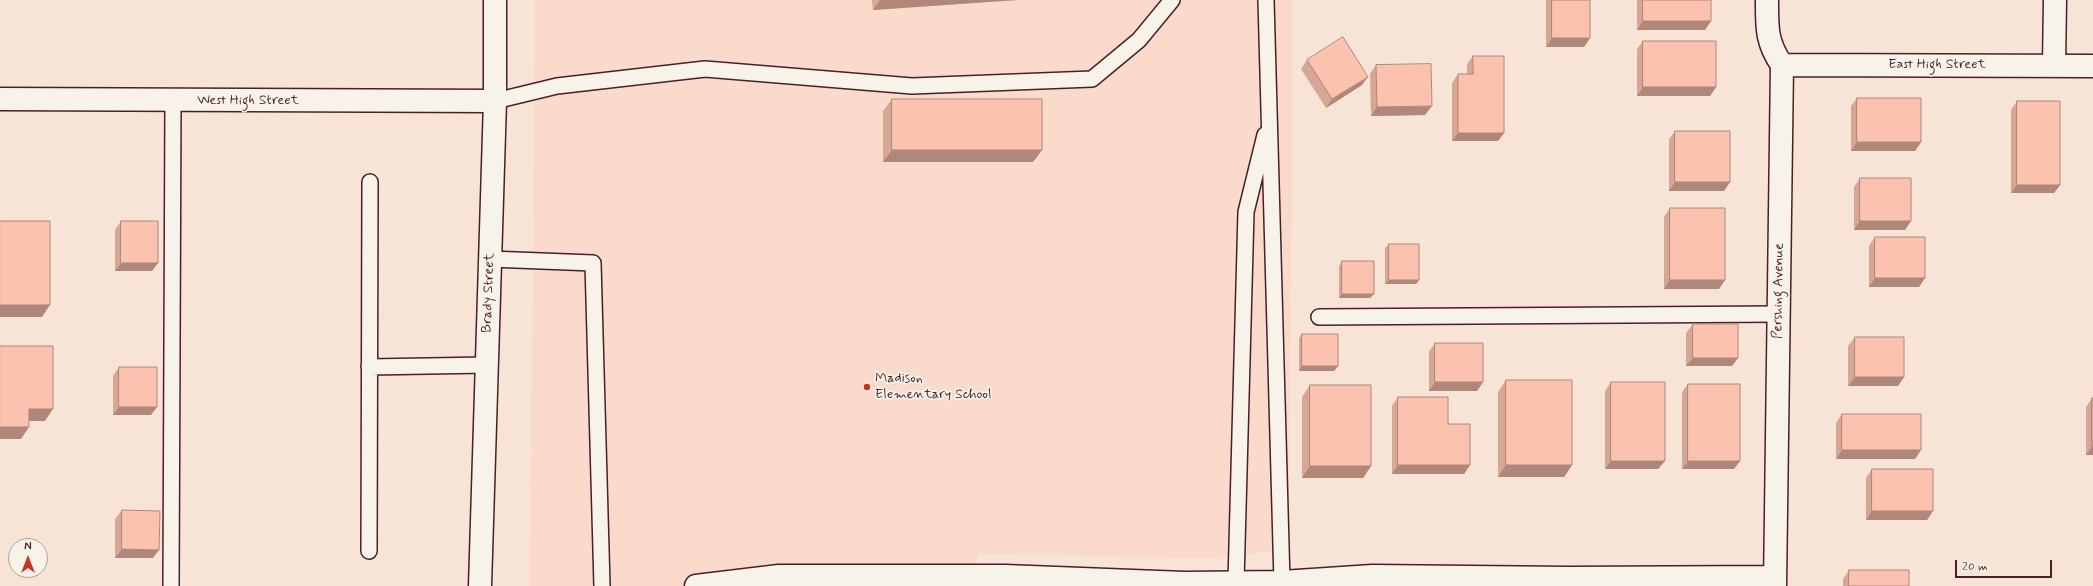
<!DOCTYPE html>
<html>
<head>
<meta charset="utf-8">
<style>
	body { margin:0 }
	#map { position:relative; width:2093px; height:586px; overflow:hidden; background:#f8e4d7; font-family:Mynerve,sans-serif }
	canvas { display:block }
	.north { position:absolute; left:8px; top:538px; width:40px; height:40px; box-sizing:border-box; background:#f7f3e8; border:1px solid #b29e9c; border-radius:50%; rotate:0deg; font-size:11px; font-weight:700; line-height:16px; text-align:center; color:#4a1f2b }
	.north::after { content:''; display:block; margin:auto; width:14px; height:18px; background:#c8321e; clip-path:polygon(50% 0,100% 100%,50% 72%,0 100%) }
	.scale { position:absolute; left:1955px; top:560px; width:97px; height:18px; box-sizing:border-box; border:2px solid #4a1f2b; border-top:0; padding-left:5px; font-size:12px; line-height:14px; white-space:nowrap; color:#4a1f2b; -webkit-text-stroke:3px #f7f3e8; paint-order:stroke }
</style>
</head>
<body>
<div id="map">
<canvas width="2093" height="586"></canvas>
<div class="north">N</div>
<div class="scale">20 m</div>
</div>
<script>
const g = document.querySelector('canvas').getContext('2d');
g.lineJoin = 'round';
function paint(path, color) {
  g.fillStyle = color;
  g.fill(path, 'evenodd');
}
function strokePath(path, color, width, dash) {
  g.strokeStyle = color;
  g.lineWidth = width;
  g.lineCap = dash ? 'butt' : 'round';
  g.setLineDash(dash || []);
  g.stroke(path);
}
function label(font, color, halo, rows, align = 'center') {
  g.font = font + ' Mynerve,sans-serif';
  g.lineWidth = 3.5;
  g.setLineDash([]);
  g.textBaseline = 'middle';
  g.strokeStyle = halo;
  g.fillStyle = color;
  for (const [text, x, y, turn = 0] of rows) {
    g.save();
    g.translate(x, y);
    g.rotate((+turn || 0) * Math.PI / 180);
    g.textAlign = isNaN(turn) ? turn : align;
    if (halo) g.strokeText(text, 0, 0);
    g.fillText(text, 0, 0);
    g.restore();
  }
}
paint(new Path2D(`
	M535 0H1292V208L1288 550 1208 558 978 554 977 586H530Z`), '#f9dacb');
const service = new Path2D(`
	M1266 0 1282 582
	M495 101 557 86 705 69 912 86 1092 79 1139 40 1172 0
	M490 259 593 263 602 586
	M1319 317 1778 314
	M369 367 487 365
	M369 551 370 182
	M1236 582 1246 212 1265 135
	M171 586 173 100`);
const minor = new Path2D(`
	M1767 0C1767 27 1766 42 1782 65L1775 586
	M1782 65 2093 66
	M2054 65 2055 0
	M0 99 495 101
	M696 586 779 576H1005L1184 583 1282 582 1372 576 1567 578 1775 577`);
const trunk = new Path2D(`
	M480 586 495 101V0`);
strokePath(service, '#4a1f2b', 18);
strokePath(minor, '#4a1f2b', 25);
strokePath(trunk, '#4a1f2b', 25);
strokePath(service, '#f7f3e8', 15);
strokePath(minor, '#f7f3e8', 22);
strokePath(trunk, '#f7f3e8', 22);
paint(new Path2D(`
	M872 0H1017L873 10Z
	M1546 0H1590V38L1584 47H1546Z
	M1637 0H1711V21L1705 30H1637Z
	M1643 41 1716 87 1710 96H1637V49Z
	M1473 56 1504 133 1498 141H1452V83L1458 74H1467V64Z
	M1307 60 1362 85 1326 108 1301 69Z
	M1376 65 1425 115 1371 116 1370 74Z
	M1857 98 1921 142 1915 151H1851V106Z
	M892 99 1042 150 1033 162H883V111Z
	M2017 101 2060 185 2054 193H2011V110Z
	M1675 131 1730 182 1724 191H1669V139Z
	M1860 178 1911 221 1905 230H1854V187Z
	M1670 208 1725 280 1719 289H1664V217Z
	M121 221 152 271H115V230Z
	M1875 237 1925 278 1919 287H1869V246Z
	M1389 244 1419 280 1416 284H1385V248Z
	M1342 261 1374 294 1370 298H1339V266Z
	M1693 324 1738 358 1732 366H1686V333Z
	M1302 334 1338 366 1334 371H1299V338Z
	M1855 337 1904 377 1898 386H1848V346Z
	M1435 343 1483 382 1477 391H1429V351Z
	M119 367 151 415H113V376Z
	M1506 380 1572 465 1564 477H1498V392Z
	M1611 382 1665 461 1658 469H1605V391Z
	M1688 384 1740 461 1734 469H1682V392Z
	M1310 385 1371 466 1363 478H1302V397Z
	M1398 397 1448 424 1470 465 1464 474H1392V406Z
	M2092 398 2093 455H2086V407Z
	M1842 414 1921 450 1915 459H1836V423Z
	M1872 469 1933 511 1927 520H1866V478Z
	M122 510 153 558H115V519Z
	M1849 570 1909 586H1843V579Z`), '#d7a796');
paint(new Path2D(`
	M880 0H1017L873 10Z
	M1643 21H1711L1705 30H1637Z
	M1552 38H1590L1584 47H1546Z
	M1368 77 1362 85 1326 108 1332 99Z
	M1643 87H1716L1710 96H1637Z
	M1432 106 1425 115 1371 116 1377 107Z
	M1458 133H1504L1498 141H1452Z
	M1857 142H1921L1915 151H1851Z
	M892 150H1042L1033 162H883Z
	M1675 182H1730L1724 191H1669Z
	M2017 185H2060L2054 193H2011Z
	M1860 221H1911L1905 230H1854Z
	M121 263H158L152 271H115Z
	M1875 278H1925L1919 287H1869Z
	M1389 280H1419L1416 284H1385Z
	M1670 280H1725L1719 289H1664Z
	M1342 294H1374L1370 298H1339Z
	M0 305H50L42 317H0Z
	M1693 358H1738L1732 366H1686Z
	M1302 366H1338L1334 371H1299Z
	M1855 377H1904L1898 386H1848Z
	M1435 382H1483L1477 391H1429Z
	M119 407H157L151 415H113Z
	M29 409H53L45 421H21Z
	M0 427H29L21 439H0Z
	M2092 447H2093V455H2086Z
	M1842 450H1921L1915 459H1836Z
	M1611 461H1665L1658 469H1605Z
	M1688 461H1740L1734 469H1682Z
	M1398 465H1470L1464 474H1392Z
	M1506 465H1572L1564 477H1498Z
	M1310 466H1371L1363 478H1302Z
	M1872 511H1933L1927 520H1866Z
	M122 549 159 550 153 558H115Z`), '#af887a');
const building = new Path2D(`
	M1552 0H1590V38H1552Z
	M1643 0H1711V21H1643Z
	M1343 37 1368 77 1332 99 1307 60Z
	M1643 41H1716V87H1643Z
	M1473 56H1504V133H1458V74H1473Z
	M1431 64 1432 106 1377 107 1376 65Z
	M1857 98H1921V142H1857Z
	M892 99H1042V150H892Z
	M2017 101H2060V185H2017Z
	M1675 131H1730V182H1675Z
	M1860 178H1911V221H1860Z
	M1670 208H1725V280H1670Z
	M0 221H50V305H0Z
	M121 221H158V263H121Z
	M1875 237H1925V278H1875Z
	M1389 244H1419V280H1389Z
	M1342 261H1374V294H1342Z
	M1693 324H1738V358H1693Z
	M1302 334H1338V366H1302Z
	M1855 337H1904V377H1855Z
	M1435 343H1483V382H1435Z
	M0 346H53V409H29V427H0Z
	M119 367H157V407H119Z
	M1506 380H1572V465H1506Z
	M1611 382H1665V461H1611Z
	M1688 384H1740V461H1688Z
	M1310 385H1371V466H1310Z
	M1398 397H1448V424H1470V465H1398Z
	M2092 398H2093V447H2092Z
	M1842 414H1921V450H1842Z
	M1872 469H1933V511H1872Z
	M122 510 160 511 159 550 122 549Z
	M1849 570H1909V586H1849Z`);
paint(building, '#fac2af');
strokePath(building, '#af887a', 1);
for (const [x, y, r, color] of [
	[867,387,4,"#c8321e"]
]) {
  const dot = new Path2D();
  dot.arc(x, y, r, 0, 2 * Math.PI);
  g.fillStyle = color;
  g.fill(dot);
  strokePath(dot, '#f7f3e8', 1.5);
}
label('14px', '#4a1f2b', '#f7f3e8', [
	["East High Street",1937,65],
	["West High Street",248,101],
	["Pershing Avenue",1779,291,-89],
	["Brady Street",489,293,-88]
]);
label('14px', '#4a1f2b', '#f7f3e8', [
	["Madison",875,379],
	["Elementary School",875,395]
], 'left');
</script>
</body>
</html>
